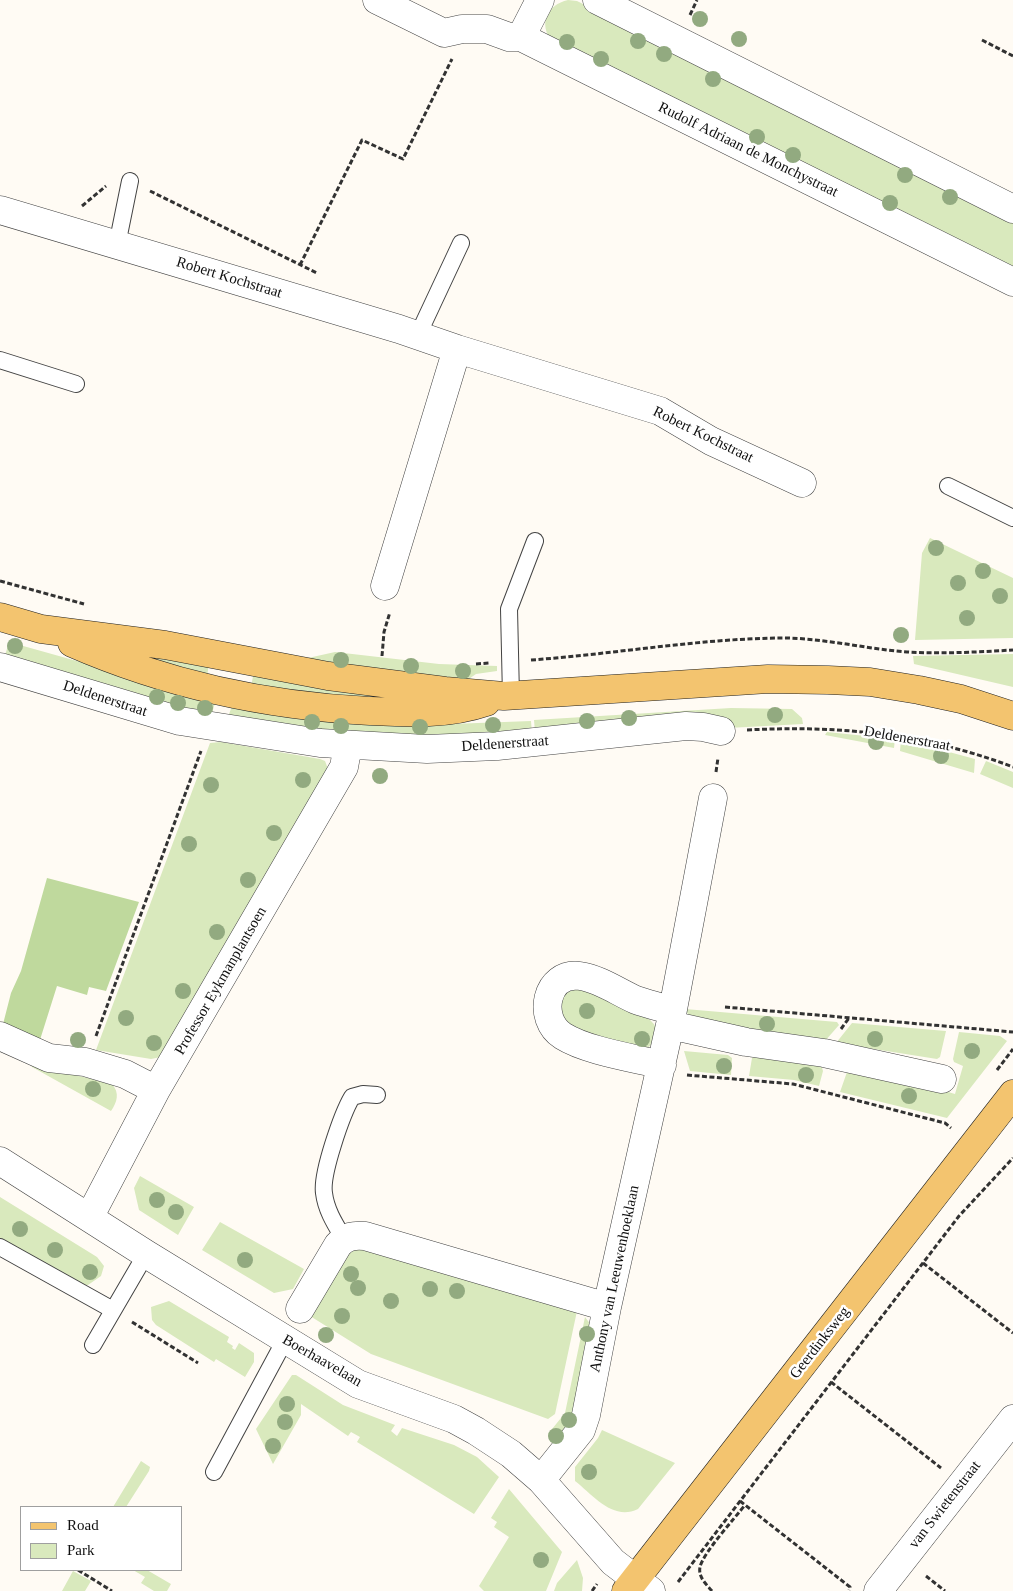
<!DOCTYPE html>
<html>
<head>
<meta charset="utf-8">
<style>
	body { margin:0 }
	#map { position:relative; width:1013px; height:1591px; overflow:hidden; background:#fffbf4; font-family:Georgia,serif }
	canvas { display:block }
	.legend { position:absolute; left:20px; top:1506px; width:162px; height:65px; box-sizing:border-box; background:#fff; border:1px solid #9f9f9f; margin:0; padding:6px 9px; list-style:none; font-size:15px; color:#101010 }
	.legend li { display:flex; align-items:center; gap:10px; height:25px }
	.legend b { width:25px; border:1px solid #9f9f9f }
</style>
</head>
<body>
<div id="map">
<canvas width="1013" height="1591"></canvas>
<ul class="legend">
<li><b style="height:6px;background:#f3c46f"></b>Road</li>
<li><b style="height:14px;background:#d9e9bd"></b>Park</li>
</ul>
</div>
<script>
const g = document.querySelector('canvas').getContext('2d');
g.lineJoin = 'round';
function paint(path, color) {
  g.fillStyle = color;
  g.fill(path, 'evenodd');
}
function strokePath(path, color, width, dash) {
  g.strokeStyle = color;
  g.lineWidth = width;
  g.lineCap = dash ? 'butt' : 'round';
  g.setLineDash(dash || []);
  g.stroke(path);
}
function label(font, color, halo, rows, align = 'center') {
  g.font = font + ' Georgia,serif';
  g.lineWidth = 5;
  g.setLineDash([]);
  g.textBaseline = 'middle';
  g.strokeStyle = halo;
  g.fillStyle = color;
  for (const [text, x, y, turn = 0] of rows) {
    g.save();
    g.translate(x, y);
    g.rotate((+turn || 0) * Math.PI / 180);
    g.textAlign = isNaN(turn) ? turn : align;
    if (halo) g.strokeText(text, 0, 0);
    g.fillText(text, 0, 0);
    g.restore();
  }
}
paint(new Path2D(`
	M568 0 577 1 1013 218V274L552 42C538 23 547 5 568 0Z
	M930 538 1013 578V638L915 640 922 553Z
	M9 642 216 700 211 716 4 659Z
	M335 652 439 664 497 666V671L476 674 466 681H426L288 657 308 658Z
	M1013 654V687L914 664 913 656Z
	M151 655 209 662 207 678 151 659Z
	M254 671 391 696V700L251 687Z
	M233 703 399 724H451L531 721 532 733 356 736 228 717Z
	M731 708 792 709 802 718 803 724 728 728 535 732 534 720Z
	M827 732 895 739 894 748 825 735Z
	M901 739 975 759 974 773 900 751Z
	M221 742 320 759 325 761 328 769 161 1057 151 1059 96 1050 210 743Z
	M986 761 1013 772V788L980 774Z
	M580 987C600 994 646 1009 656 1027L652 1044 644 1051 565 1025 559 1000 568 991Z
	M685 1009 837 1022 839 1025 825 1041 743 1031 689 1016Z
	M852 1023 946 1031 940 1057 937 1059 836 1043Z
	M959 1032 1000 1036 1007 1041 947 1118 840 1092 847 1072 921 1084 955 1094 963 1066 954 1062 953 1059Z
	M684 1051 728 1055 732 1058 731 1075 690 1071Z
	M754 1057 821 1065 823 1071 819 1086 794 1080 749 1076 752 1058Z
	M30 1064 112 1084C120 1093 117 1102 111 1111L32 1067Z
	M140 1176 194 1207 178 1235 139 1210 134 1188Z
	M0 1197 97 1257 104 1266 101 1276 88 1285H78L0 1238Z
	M220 1222 304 1269 293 1289 274 1293 202 1250Z
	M361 1248 577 1311 555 1414 548 1419 371 1354 310 1316 347 1253Z
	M169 1301 229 1337 227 1342 233 1346 232 1348 235 1350 239 1343 254 1353V1362L245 1377 216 1359 214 1362 156 1325 152 1320 151 1307Z
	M585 1317 591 1325 581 1412 560 1442 548 1434 565 1413Z
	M292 1375H296L343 1405 395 1425 391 1431 397 1436 402 1428 454 1445 477 1457 499 1477 474 1514 357 1442 360 1437 351 1432 348 1436 301 1404V1415L273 1464 256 1429Z
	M602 1430 675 1463 638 1509C613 1521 594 1496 575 1481V1467L598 1438Z
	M141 1461 150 1467 149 1471 126 1507H113Z
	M509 1489 562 1552 546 1591H484L479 1586 509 1537 494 1527 497 1522 491 1518Z
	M577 1560 583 1578 582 1591H554L557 1583Z
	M133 1570H147L171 1584 167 1591H154L141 1583 145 1577Z
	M73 1571 91 1581 85 1591H62Z`), '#d9e9bd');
paint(new Path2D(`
	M47 878 139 902 106 991 89 987 87 995 57 986 39 1043 2 1028 11 993 21 971Z`), '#bfd99d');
const lane = new Path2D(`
	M117 245 130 181
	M418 335 461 243
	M0 360 76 384
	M948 486 1013 518
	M511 696 509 609 535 541
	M344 1239C335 1224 326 1210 324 1193 321 1174 342 1114 352 1097L363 1094 377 1095
	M0 1247 113 1310
	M93 1345 146 1254
	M214 1472 285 1340`);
const street = new Path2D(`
	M377 0 444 33 462 29H487L509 37H521L1013 282
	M597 0 1013 209
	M521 37 540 0
	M0 210 399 329 457 349
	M385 586 457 349 660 411 711 441 802 483
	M0 667 180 721 320 743 427 749 497 746 686 726 703 727 721 731
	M670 1025 746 1042 824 1053 942 1079
	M0 1036 49 1058 85 1062 125 1074 156 1090
	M662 1065C634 1058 587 1051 563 1036 536 1019 546 971 580 976 600 979 618 992 636 1000 648 1004 660 1007 672 1011
	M0 1161 146 1254 358 1384 454 1419 476 1431 511 1454 541 1480 613 1562 651 1591
	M90 1216 156 1090 344 767 348 745
	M300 1309 338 1245C346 1236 354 1235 365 1236L607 1307
	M541 1480 581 1430 586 1415 607 1307 670 1025 713 798
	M878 1591 1013 1419`);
const primary = new Path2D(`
	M0 617 41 629 165 645 328 676 445 691 504 696 768 679 828 680 870 682 919 690 961 699 1013 716
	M72 643C166 684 268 706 370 711 410 713 448 715 486 702
	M626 1591 1013 1094`);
strokePath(lane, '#434343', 18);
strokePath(street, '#434343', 29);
strokePath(primary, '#212121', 29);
strokePath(new Path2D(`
	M690 15 697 0
	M982 40 1013 56
	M150 191 317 273
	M82 206 106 186
	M300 265 362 140 403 159 452 59
	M0 581 84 604
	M382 656 384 632 390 612
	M531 660C616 654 701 638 787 638 828 639 867 649 907 652 942 654 978 652 1013 650
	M476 664 489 663
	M747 730C839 725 927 734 1013 767
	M716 772 718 758
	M725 1007 1013 1032
	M841 1029 849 1018
	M96 1036 201 751
	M997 1070 1013 1049
	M687 1075 793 1084 945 1123 951 1128
	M923 1263 1013 1333
	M132 1322 198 1363
	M831 1382 941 1468
	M740 1501 850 1587 849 1590
	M78 1570 112 1591
	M926 1576 945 1591
	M678 1582 959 1216 1013 1158
	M592 1591 597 1584
	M712 1591C706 1584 698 1577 700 1567 703 1553 735 1518 745 1505`), '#323232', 3, [5, 2.5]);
strokePath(lane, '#fff', 16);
strokePath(street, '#fff', 28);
strokePath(primary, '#f3c46f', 28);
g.fillStyle = '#92aa80';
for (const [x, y] of [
	[700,19],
	[739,39],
	[638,41],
	[567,42],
	[664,54],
	[601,59],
	[713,79],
	[757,137],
	[793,155],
	[905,175],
	[950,197],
	[890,203],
	[936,548],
	[983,571],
	[958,583],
	[1000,596],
	[967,618],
	[901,635],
	[15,646],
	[341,660],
	[411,666],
	[463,671],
	[157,697],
	[178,703],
	[205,708],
	[775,715],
	[629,718],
	[587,721],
	[312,722],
	[493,725],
	[341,726],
	[420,727],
	[876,742],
	[941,756],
	[380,776],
	[303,780],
	[211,785],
	[274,833],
	[189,844],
	[248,880],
	[217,932],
	[183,991],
	[587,1011],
	[126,1018],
	[767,1024],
	[642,1039],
	[875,1039],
	[78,1040],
	[154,1043],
	[972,1051],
	[724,1066],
	[806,1075],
	[93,1089],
	[909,1096],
	[157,1200],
	[176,1212],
	[20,1229],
	[55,1250],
	[245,1260],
	[90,1272],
	[351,1274],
	[358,1288],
	[430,1289],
	[457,1291],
	[391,1301],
	[342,1316],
	[587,1334],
	[326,1335],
	[287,1404],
	[569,1420],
	[285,1422],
	[556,1436],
	[273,1446],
	[589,1472],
	[541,1560]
]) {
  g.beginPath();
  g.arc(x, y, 8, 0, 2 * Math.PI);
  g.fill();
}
label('15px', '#101010', '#fff', [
	["Rudolf Adriaan de Monchystraat",748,150,26],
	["Robert Kochstraat",229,278,17],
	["Robert Kochstraat",703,435,26],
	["Deldenerstraat",105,699,18],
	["Deldenerstraat",907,739,10],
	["Deldenerstraat",505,744,-4],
	["Professor Eykmanplantsoen",221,981,-60],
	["Anthony van Leeuwenhoeklaan",615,1279,-78],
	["Geerdinksweg",820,1343,-52],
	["Boerhaavelaan",322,1361,30],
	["van Swietenstraat",945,1505,-52]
]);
</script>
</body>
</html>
